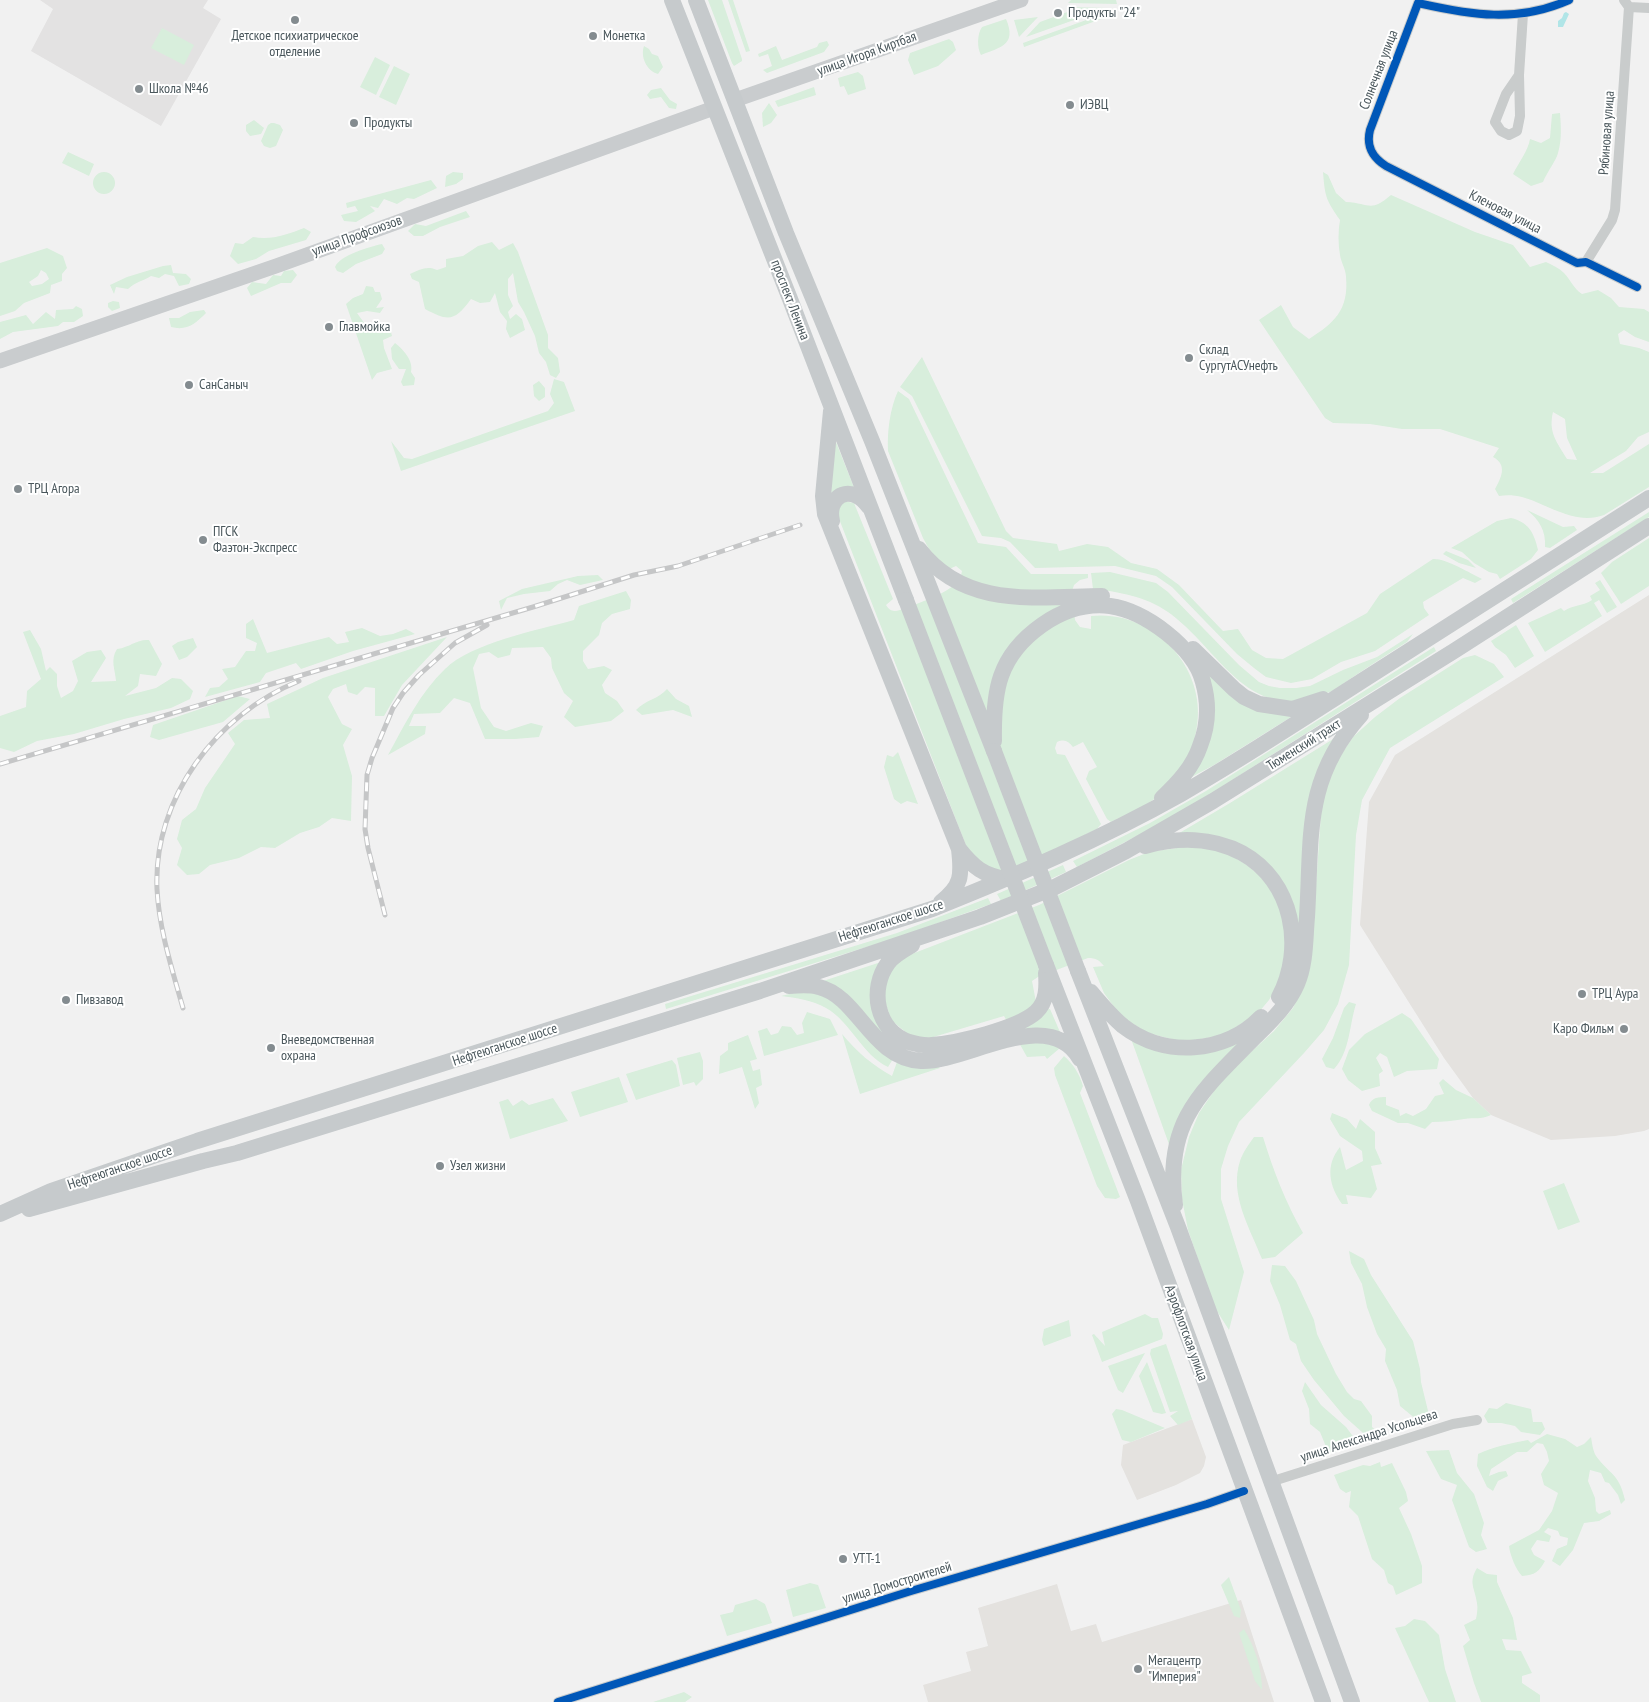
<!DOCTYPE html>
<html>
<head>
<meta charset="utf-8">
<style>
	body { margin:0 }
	canvas { display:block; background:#f1f1f1 }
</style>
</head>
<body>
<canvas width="1649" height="1702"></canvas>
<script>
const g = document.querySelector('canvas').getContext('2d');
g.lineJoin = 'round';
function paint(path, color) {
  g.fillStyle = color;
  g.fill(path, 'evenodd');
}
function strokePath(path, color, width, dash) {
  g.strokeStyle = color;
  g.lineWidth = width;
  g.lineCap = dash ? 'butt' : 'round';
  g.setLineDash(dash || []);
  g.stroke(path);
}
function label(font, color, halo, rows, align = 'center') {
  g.font = font + ' "PT Sans Narrow",sans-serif';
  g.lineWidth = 4;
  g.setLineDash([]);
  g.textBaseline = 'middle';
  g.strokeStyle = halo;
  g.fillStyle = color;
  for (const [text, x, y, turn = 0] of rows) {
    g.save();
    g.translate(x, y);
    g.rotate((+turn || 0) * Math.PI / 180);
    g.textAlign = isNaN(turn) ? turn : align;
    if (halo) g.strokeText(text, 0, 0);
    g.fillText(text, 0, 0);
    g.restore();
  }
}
paint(new Path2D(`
	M1649 595V1129L1644 1131 1615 1136 1551 1140 1491 1115 1473 1098 1444 1058 1360 925 1369 802 1395 755Z
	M1192 1419 1206 1457 1204 1466 1200 1473 1176 1485 1137 1500 1121 1465 1123 1445Z
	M1057 1584 1071 1631 1096 1624 1102 1642 1241 1600 1274 1702H928L923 1685 971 1671 966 1652 988 1646 978 1608Z`), '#e4e2df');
paint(new Path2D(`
	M40 0H208L203 8 221 19 161 126 31 51 53 9Z`), '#e3e2e2');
paint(new Path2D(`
	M708 0H722L742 59V61L734 66 732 63Z
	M728 0H733L750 51 746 52Z
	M1071 0H1116L1117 4 1068 3Z
	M1068 7 1108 8 1026 37 1040 22 1070 11Z
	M1111 11 1115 14 1024 47 1023 43Z
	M1038 17 1019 37 1014 20Z
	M1006 19C1017 45 1001 47 981 55 977 48 977 34 982 27Z
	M162 28 194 45 184 65 151 48Z
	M949 39 953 42 956 50 954 52 938 66 914 75 908 60 910 53Z
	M827 41 829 45 824 52 767 73 763 70 772 66 768 54 759 57 758 54 776 46 782 60 817 47 819 43Z
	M644 46 649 49 652 54 658 56 663 67 658 74C647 71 640 57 644 46Z
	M375 57 390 65 376 95 360 87Z
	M394 66 410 74 396 105 379 97Z
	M858 72 863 76 866 89 848 95 844 86 840 87 838 78Z
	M814 87 816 95 778 107 775 101Z
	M661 88 670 100 677 104 676 109 669 108 661 97 650 99 647 95 651 90Z
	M769 103 777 115 771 123 763 127 762 113Z
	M1560 113C1561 126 1562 140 1558 153 1556 161 1547 172 1543 182L1531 186 1513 174C1519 162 1528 151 1530 139L1541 143 1550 138 1552 114Z
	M254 120 264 128 261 134 250 136 246 131V125Z
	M271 123H274L280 125 283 130 276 146 270 148 264 146 261 141 268 125Z
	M68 152 94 164 89 176 62 163Z
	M453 172 463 173V179L456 184 445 187 446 176Z
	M1323 172 1328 175 1336 193 1346 202C1370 203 1370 213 1391 195L1475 232 1513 245 1530 267 1546 262C1552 265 1559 268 1564 273 1571 280 1573 288 1582 294L1598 290 1611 298 1619 307 1644 309 1649 312V342L1635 337 1624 330 1618 334 1620 344 1639 348 1649 352V432L1638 437 1626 451 1590 473H1603L1649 444V487L1604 515C1575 526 1548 504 1522 497 1514 495 1506 495 1499 496L1495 489C1501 478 1508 465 1493 457L1499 448 1440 429H1402L1370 424 1333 423 1325 418 1259 320 1281 305 1293 327 1309 339C1334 323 1349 310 1346 277 1346 270 1341 262 1340 255 1338 244 1338 231 1340 220 1326 200 1325 197 1323 172ZM1553 412 1565 419 1567 438 1577 460 1567 459C1557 442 1548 433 1553 412Z
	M93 183a11 11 0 1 1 22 0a11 11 0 1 1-22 0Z
	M431 180 437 188 414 199 407 198 397 204 384 199 378 208 370 206 375 211 356 222 344 221 341 215 358 211 355 206 347 208 346 203Z
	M466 211 470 217 440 227 423 236H414L408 231 415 224 426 226Z
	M304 228 311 232 306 240 269 251 256 259 238 264 230 256 235 243 243 244 253 237C272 240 286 235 304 228Z
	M492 242 499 250 513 243 518 252 548 335V348L558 358 560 372 556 378 550 375 546 362 539 353 535 336 524 312 518 302 513 273 508 279V295L513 306 508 312 510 319 516 314 522 319 525 330 510 338 506 329 507 321 500 312 495 293 490 302 480 303 471 299C455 321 449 322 425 309L419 282 412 279 410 274C418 270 428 265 437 270L446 267V259L463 256 478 246Z
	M382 244 385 249 382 254 356 264 343 273 337 271 335 267C340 255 369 247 382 244Z
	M47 248 63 256 67 268 62 274V281L51 285 50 293 24 303 15 311 0 316V263ZM41 270 46 273 49 279 42 284 32 286 29 282 38 276Z
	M171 265 173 273 186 274 191 279 189 284 179 286 174 276 165 274 159 278 151 276C143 281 135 282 128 289L116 287 114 294 110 285 127 277 163 266Z
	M293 270 297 275 291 283H281L251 296 247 288 252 282 266 284 273 275 281 276 284 271Z
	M366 286 373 287 375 292H380L382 299 376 308 384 307 380 313 367 311 357 313 365 324 370 328 380 324 381 332 389 324 392 336 383 340 384 348 392 369 377 373 372 380 346 304 353 298 363 294Z
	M113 301 119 302 120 308 112 311 108 307V303Z
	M76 306 82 309 83 316 74 322H63L58 326 13 332 0 339V322L26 315 33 324 46 312 55 319 56 310 73 309Z
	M204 310 206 313C195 324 187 331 171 327L169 318H179L190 312Z
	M395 343C403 349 414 361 411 372L415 378 414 385 403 386 401 382 406 369H399L392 359 391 348Z
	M922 357 1006 531 1013 538 1057 544 1059 551 1087 544 1108 547 1131 563 1157 569 1179 585 1223 631 1238 629 1252 650 1266 658 1283 659 1367 613 1380 594 1433 559C1445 558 1470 573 1482 579L1475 583 1463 578 1423 602 1424 608 1429 615 1375 651 1341 662 1312 679 1291 683 1266 677 1254 668 1237 654 1172 587 1156 576 1115 566 1035 568 1010 542 1001 538 982 536 912 396 900 387Z
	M554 379 564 382 575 411 401 471 391 441 404 458 412 459 548 411 554 403 550 394Z
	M539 381 545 388V397L539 401 534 396 533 385Z
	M898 391 909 399 978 543 1006 547 1031 574H1088V578L1080 580 1074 585 1072 591 1075 620 1080 627 1091 629V616C1154 609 1210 670 1196 732 1194 741 1193 750 1188 758 1185 763 1180 768 1177 773 1171 780 1166 788 1160 794 1147 807 1127 814 1111 822L1107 819 1086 779 1089 771 1097 767 1083 742 1073 747C1068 741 1065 739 1057 742L1055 748 1057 754 1065 755 1101 824 1097 829 1030 861 1001 871 982 865 967 848 836 511 843 501 854 503 893 599 886 605C890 611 893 612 900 610 917 603 960 592 962 571L956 566 947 570 929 549 923 538 888 451C887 432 890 408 898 391Z
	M834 437 855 490 831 497Z
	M1527 510 1563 527 1574 526 1577 530 1550 548 1545 547C1546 530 1539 520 1527 510Z
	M1649 512V517L1513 603 1511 599Z
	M1511 518C1528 522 1534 532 1538 550L1531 559 1500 579 1497 574 1489 572 1474 563 1462 552 1451 548 1497 521Z
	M1649 538V586L1621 604 1601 573 1612 562Z
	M1446 551 1468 560 1476 568 1459 563 1443 554Z
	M1110 572 1156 583 1168 592 1239 665 1259 682 1269 686 1280 688H1296L1310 686 1343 670 1377 657 1413 634 1407 642C1389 653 1371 665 1353 677 1345 682 1336 690 1327 693 1247 726 1222 651 1168 612 1145 596 1119 592 1093 589L1091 573Z
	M598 575 603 580 580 585 567 580 558 584 550 591 524 594 507 598 501 610 499 601 522 589 578 576Z
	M1600 580 1617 607 1607 613 1599 600 1594 603 1602 616 1545 652 1528 623 1561 608 1564 611C1573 605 1583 606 1592 600L1590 596 1600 590 1595 583Z
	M626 591 631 600 630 609 612 614 602 623 599 635 583 651V661L588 669 604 666 612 670 602 685 605 693 617 701 624 711 611 721 575 727 564 717 573 701 564 693 552 668 551 658 543 647 512 648 510 655 498 658 489 652 479 654 473 668 481 708 494 727 506 731 531 723 543 726 539 737 515 739H485L470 703 454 698 440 713 414 714 409 726H426L425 734 388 755C405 724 420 693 445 669 471 643 538 630 574 620L579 606Z
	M253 619 267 653 329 637 337 644 349 642 345 632 362 628 380 636 393 634 406 629 415 634 353 651 301 669 296 663 266 673 260 682 205 697 210 688 219 687 228 679 222 669 235 667 246 651H255L257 643 246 638V624Z
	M1516 625 1534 656 1515 668 1506 655 1495 647 1491 641Z
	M30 630 41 649 46 671 50 667 57 674V686L61 698 73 691 78 681 72 661 87 652 101 650 106 658 91 682 116 681C115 669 110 660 117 649 131 647 136 639 149 640L162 664 156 676 140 674 138 686 125 696 156 688 172 678 181 679 193 691 190 699 171 708 124 719 74 734 37 741 14 752 0 748V716L26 707 27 691 41 679 23 632Z
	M447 637 402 685 384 716H375V688L365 687 357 695 348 692 346 684 333 689 328 697 342 724 352 729 343 745 352 776 351 821 332 818 319 827 300 833 275 848 261 847 239 858 210 865 199 874 187 875 177 865 182 848 177 839 182 820 196 809 205 788 235 744 228 733 244 720 270 718 267 704 323 678Z
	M193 638 197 647 187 657 179 660 172 646 178 642Z
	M1434 647 1436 651 1210 794 1154 827 1077 867 1073 861 1150 823 1206 791Z
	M1475 655 1494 664 1504 677 1390 748 1362 800 1356 835 1349 965 1338 1004 1324 1030 1304 1053 1239 1122 1228 1146 1221 1169V1199L1244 1272 1229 1330 1215 1308 1188 1230 1182 1199 1181 1170 1189 1137 1199 1113 1216 1088 1240 1062 1274 1031 1293 1008 1305 983 1311 957 1321 814 1325 788 1337 761 1353 737 1375 717 1400 698 1463 658Z
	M1199 664 1225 685 1299 712 1214 765 1186 780 1201 758Z
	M667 689 676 699 689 706 692 717 673 710 642 715 636 710C645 700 659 699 667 689Z
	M238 696 250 699 223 722 159 740 150 737 153 725Z
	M1338 736 1323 762 1298 953 1269 870 1176 835 1230 803Z
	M898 752 918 804 907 801 901 804 894 799 884 767 887 755 893 757Z
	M1191 846 1214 849 1232 856 1247 865 1260 876 1274 893 1283 912 1288 950 1279 983 1269 1000 1259 1012 1224 1035 1183 1042 1148 1033 1130 1022 1117 1011 1104 993 1093 967 1104 966C1099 960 1096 958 1088 958L1038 977 1032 981 1036 1002 1043 1010 1050 1009 1060 1032V1048L1047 1059 1045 1056 1027 1057 1004 1016 930 1038 919 1037 908 1034 891 1020 883 997 888 975 895 965 904 957 1039 905 1129 860 1149 852Z
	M1063 865 1066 872 1001 901 997 894Z
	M988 898 991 904 899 937 666 1009 665 1004 897 933Z
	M881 962 876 973 901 1051 820 982Z
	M798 992 823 994 838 1005 893 1059 888 1067C862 1055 851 1022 826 1008 812 1000 796 998 781 996Z
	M1349 1002 1356 1004C1349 1026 1350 1052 1334 1069L1326 1067 1322 1059 1333 1038 1344 1008Z
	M807 1012 830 1019 838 1035 764 1056 758 1031 767 1028 771 1035 778 1033 782 1026 791 1027 797 1035 804 1033 802 1023Z
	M1402 1013 1411 1019 1439 1059 1437 1069 1407 1071 1394 1077 1387 1057 1380 1053 1376 1058 1383 1071 1379 1074 1380 1086 1362 1091 1348 1080 1342 1069 1349 1050 1365 1034Z
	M1254 1031 1170 1147 1130 1036 1161 1050Z
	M842 1034C857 1052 872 1065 892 1076L897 1062 934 1064 940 1068 860 1094Z
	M748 1035 757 1059 750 1061 753 1071 760 1069 762 1085 756 1088 759 1103 755 1109 742 1067 719 1074 720 1056 728 1050V1043Z
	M700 1052 703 1061V1079L696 1086 694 1082 683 1085 677 1058Z
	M1064 1056C1074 1065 1079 1073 1083 1086L1080 1093 1120 1197 1116 1199 1105 1198 1097 1186 1055 1075 1054 1068Z
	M672 1060 676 1065 680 1086 636 1100 626 1074Z
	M619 1077 628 1102 580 1117 571 1092Z
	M1443 1079 1456 1090 1473 1098 1491 1115C1480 1120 1475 1117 1464 1119 1453 1121 1443 1122 1432 1122L1425 1129 1408 1123H1398L1372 1111 1369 1105C1372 1097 1379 1097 1386 1097V1105L1399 1110 1400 1116 1406 1113 1413 1116 1426 1109 1435 1096 1444 1094 1439 1083Z
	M553 1098 568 1121 510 1139 499 1102 508 1099 513 1106 522 1100 529 1105Z
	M1332 1113 1347 1119 1356 1129 1360 1119 1375 1132V1148L1382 1164 1371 1166 1377 1189 1371 1198 1346 1195 1348 1204H1342C1329 1186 1325 1165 1340 1147L1346 1170 1363 1161 1362 1151 1340 1136 1330 1119Z
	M1254 1137H1263C1273 1170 1286 1203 1303 1233L1275 1257 1262 1259C1250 1228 1229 1195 1240 1161 1243 1152 1249 1144 1254 1137Z
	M1564 1183 1580 1222 1558 1230 1543 1191Z
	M1349 1251 1364 1259 1371 1275 1413 1341 1420 1369 1421 1382 1429 1415 1417 1420 1400 1406 1397 1390 1385 1361 1386 1349 1377 1334 1367 1307 1362 1284 1351 1263Z
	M1272 1265 1285 1266 1296 1281 1314 1320 1317 1334 1336 1374 1347 1392 1354 1399 1361 1401 1372 1416V1427L1379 1433 1371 1440 1344 1416 1314 1380 1301 1361 1296 1344 1290 1340 1280 1305 1270 1281Z
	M1145 1314 1152 1318H1158L1163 1334 1162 1339 1102 1362 1092 1335 1094 1334 1105 1346 1102 1332Z
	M1069 1320 1071 1336 1044 1346 1042 1340 1044 1329Z
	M1166 1344 1192 1419 1178 1425 1170 1416 1178 1411 1170 1412 1150 1354 1151 1349Z
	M1145 1353 1123 1393 1118 1390 1108 1366Z
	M1147 1362 1166 1413 1162 1414 1153 1412 1139 1376Z
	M1305 1382 1321 1405 1346 1427 1358 1443 1329 1454 1320 1432 1310 1424 1309 1409 1302 1391Z
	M1506 1403 1531 1409 1533 1422H1542L1545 1429 1540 1435 1521 1432 1515 1426 1501 1423H1488L1484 1416 1489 1408 1497 1409Z
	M1116 1409 1122 1410 1165 1428 1131 1442 1122 1440 1112 1414Z
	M1547 1434 1565 1439 1577 1447 1584 1444 1591 1437C1592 1443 1593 1451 1596 1456 1610 1475 1619 1473 1625 1500L1621 1504 1618 1495 1609 1483 1605 1482 1601 1473 1590 1470 1588 1481 1595 1498 1596 1511 1599 1514 1610 1510 1611 1514 1599 1521 1584 1523 1573 1550 1560 1566 1552 1561 1557 1549 1567 1545 1568 1538 1560 1536 1558 1531 1548 1528 1544 1532 1551 1536 1549 1542 1537 1540 1531 1549 1534 1555 1545 1561C1539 1572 1535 1575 1522 1576 1516 1570 1510 1555 1509 1546L1539 1530 1552 1511 1558 1493 1544 1485 1541 1474 1549 1461 1547 1452 1543 1444 1537 1443 1527 1452H1517L1491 1469 1489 1476 1499 1472 1506 1471 1508 1476 1498 1481 1493 1491 1487 1487 1477 1466 1478 1454C1493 1447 1511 1443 1528 1440L1531 1443Z
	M1449 1450 1457 1473 1474 1494 1484 1523 1481 1535 1487 1549 1476 1552 1469 1547 1452 1500 1457 1485 1441 1479 1426 1451Z
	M1380 1462 1381 1467 1392 1463 1406 1492 1408 1501 1399 1508 1411 1534 1422 1566V1583L1396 1595 1393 1586 1388 1583 1384 1570 1372 1559 1358 1516 1349 1507 1351 1491 1346 1493 1340 1489 1334 1475 1363 1465 1370 1466Z
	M1477 1568 1487 1574 1497 1575V1582L1513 1618 1517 1640 1502 1639 1506 1650 1521 1651 1532 1673 1522 1676V1683L1540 1695V1702H1481L1474 1683 1463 1646 1470 1640 1464 1625 1476 1619C1477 1614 1478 1608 1477 1603 1475 1588 1468 1583 1477 1568Z
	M1229 1577 1241 1610 1240 1618 1234 1616 1221 1585Z
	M810 1583 818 1585 826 1608 793 1617 786 1590Z
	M756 1599 765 1604 772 1623 727 1636 720 1615 733 1612 735 1605Z
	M1414 1619 1425 1621 1439 1635 1445 1669 1456 1702H1429L1395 1628 1405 1626Z
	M1244 1629C1255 1647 1262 1669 1262 1690L1255 1681 1239 1633Z
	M684 1692 692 1697 685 1702H653Z`), '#d8eedc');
paint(new Path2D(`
	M1566 12 1569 14 1563 27H1558V21L1562 18 1564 13Z`), '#b0e5e7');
strokePath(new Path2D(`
	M1569 0C1517 23 1471 15 1418 3L1370 130C1366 146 1372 157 1386 166L1577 263 1586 262 1637 287
	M1629 7 1649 8
	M1519 75 1520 116 1517 131 1509 135 1501 131 1495 122 1506 94 1519 75 1523 14
	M1586 262 1612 220 1615 210 1629 7 1624 0
	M1270 1482 1453 1424 1477 1420
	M558 1702 911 1591 1207 1504 1244 1491`), '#c9cccc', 10);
strokePath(new Path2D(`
	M735 100 1021 0
	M0 361 276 266 714 108`), '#c9ccce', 15);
strokePath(new Path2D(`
	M672 0 790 299 906 600
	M696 0 786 233 872 441 994 751
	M831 411 823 496 825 514 959 849C962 875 962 886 941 902
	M832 521C828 504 839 488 857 496 862 498 866 503 869 507
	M919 549C965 609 1035 597 1102 596
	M1193 649 1234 689 1244 697 1259 704 1292 709 1323 699
	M994 741C993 691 998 656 1042 625 1062 611 1085 603 1110 606 1145 611 1194 647 1203 682 1209 703 1208 726 1200 746 1193 767 1178 783 1162 798
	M1145 846C1177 837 1212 837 1242 853 1293 881 1305 948 1279 997
	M959 849C973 867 984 876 1007 879
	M912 945C905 949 893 956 888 963 869 989 876 1030 909 1042 916 1044 924 1046 932 1045 957 1043 1017 1029 1036 1012 1047 1002 1047 987 1046 973
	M1046 965 1138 1201 1323 1702
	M1078 971 1178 1227 1352 1702
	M789 986C799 985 809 984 819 987 859 997 871 1058 921 1061 966 1063 1049 1004 1080 1059
	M1091 992C1101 1004 1111 1016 1123 1026 1164 1058 1225 1054 1261 1017
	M1175 1205C1164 1121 1201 1092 1255 1037 1271 1021 1288 1005 1297 984 1306 963 1305 939 1307 917 1312 837 1303 779 1361 715
	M29 1209 203 1161 237 1153 760 991 980 917 1053 888 1126 851 1213 801 1454 651 1649 526
	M0 1214 51 1191 197 1141 932 909C1017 875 1101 839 1181 794 1249 755 1313 712 1379 670 1469 612 1559 555 1649 498`), '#c6cacc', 16);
const rail = new Path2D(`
	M0 764 533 607 634 575 678 566 800 525
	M385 915 368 848 365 829 367 775 372 758 393 708 403 693 419 675 455 643 487 625
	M183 1008C172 969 159 929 157 889 153 798 217 714 299 681`);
strokePath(rail, '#c5c6c7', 5);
strokePath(rail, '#fff', 3, [9]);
strokePath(new Path2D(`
	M906 600 1046 965
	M994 751 1078 971`), '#c6cacc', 16);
strokePath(new Path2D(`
	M1569 0C1517 23 1471 15 1418 3L1370 130C1366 146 1372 157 1386 166L1577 263 1586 262 1637 287
	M558 1702 911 1591 1207 1504 1244 1491`), '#0057b8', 8);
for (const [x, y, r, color] of [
	[1058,13,5,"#848c90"],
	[295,20,5,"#848c90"],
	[593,36,5,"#848c90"],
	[139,89,5,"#848c90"],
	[1070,105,5,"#848c90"],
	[354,123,5,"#848c90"],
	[329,327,5,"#848c90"],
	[1189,358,5,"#848c90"],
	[189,385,5,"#848c90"],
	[18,489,5,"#848c90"],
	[203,540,5,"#848c90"],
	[1582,994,5,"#848c90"],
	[66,1000,5,"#848c90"],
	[1624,1029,5,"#848c90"],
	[271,1048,5,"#848c90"],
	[440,1166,5,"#848c90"],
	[843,1559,5,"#848c90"],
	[1138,1669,5,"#848c90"]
]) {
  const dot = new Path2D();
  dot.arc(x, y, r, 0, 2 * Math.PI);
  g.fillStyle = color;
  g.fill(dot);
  strokePath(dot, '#fff', 2);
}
label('14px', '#49565b', '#fff', [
	["Продукты \"24\"",1068,13],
	["Детское психиатрическое",295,36,"center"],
	["отделение",295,52,"center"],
	["Монетка",603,36],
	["Школа №46",149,89],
	["ИЭВЦ",1080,105],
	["Продукты",364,123],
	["Главмойка",339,327],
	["Склад",1199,350],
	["СургутАСУнефть",1199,366],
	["СанСаныч",199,385],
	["ТРЦ Агора",28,489],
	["ПГСК",213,532],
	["Фаэтон-Экспресс",213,548],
	["ТРЦ Аура",1592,994],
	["Пивзавод",76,1000],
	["Каро Фильм",1614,1029,"right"],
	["Вневедомственная",281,1040],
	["охрана",281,1056],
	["Узел жизни",450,1166],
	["УТТ-1",853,1559],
	["Мегацентр",1148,1661],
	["\"Империя\"",1148,1677]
], 'left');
label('14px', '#49565b', '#fff', [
	["улица Игоря Киртбая",867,54,-20],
	["Солнечная улица",1379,70,-69],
	["Рябиновая улица",1607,133,-86],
	["Кленовая улица",1505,212,27],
	["улица Профсоюзов",357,236,-20],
	["проспект Ленина",790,300,69],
	["Тюменский тракт",1304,745,-32],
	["Нефтеюганское шоссе",891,921,-18],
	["Нефтеюганское шоссе",505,1045,-18],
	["Нефтеюганское шоссе",120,1168,-19],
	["Аэрофлотская улица",1186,1333,70],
	["улица Александра Усольцева",1369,1436,-18],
	["улица Домостроителей",897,1583,-17]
]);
</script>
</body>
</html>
